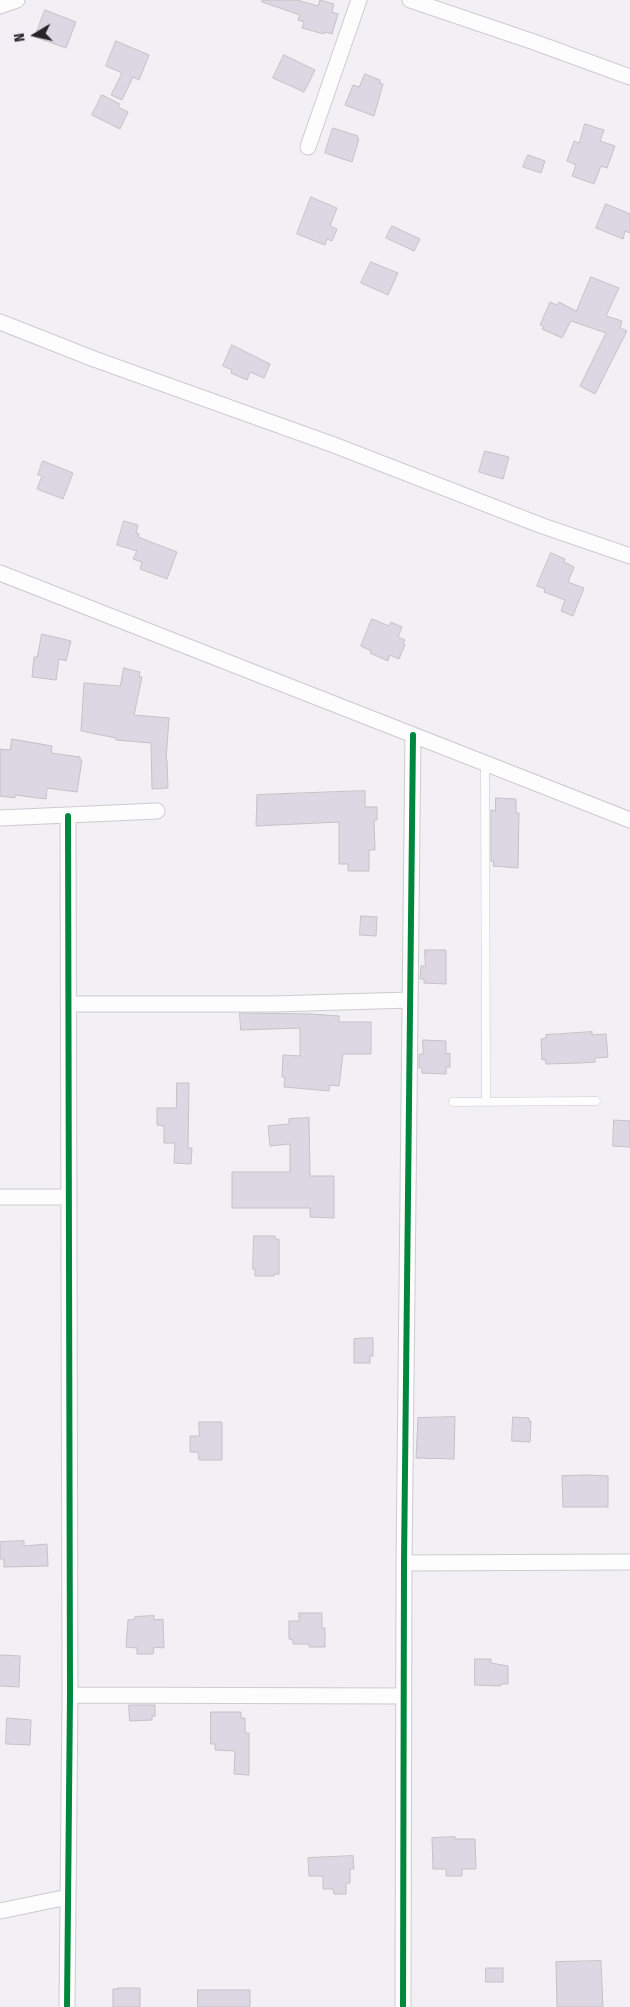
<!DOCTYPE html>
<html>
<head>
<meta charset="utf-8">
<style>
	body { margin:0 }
	#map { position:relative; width:630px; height:2007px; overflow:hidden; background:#f2eff5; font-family:"Fira Sans Condensed",sans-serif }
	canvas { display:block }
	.north { position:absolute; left:10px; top:10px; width:50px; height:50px; -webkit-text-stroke:4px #f1edf7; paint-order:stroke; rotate:261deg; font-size:14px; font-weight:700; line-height:20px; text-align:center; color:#262427 }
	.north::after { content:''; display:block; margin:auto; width:18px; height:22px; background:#262427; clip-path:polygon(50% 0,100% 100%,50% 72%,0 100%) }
</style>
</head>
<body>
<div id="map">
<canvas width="630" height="2007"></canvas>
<div class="north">N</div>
</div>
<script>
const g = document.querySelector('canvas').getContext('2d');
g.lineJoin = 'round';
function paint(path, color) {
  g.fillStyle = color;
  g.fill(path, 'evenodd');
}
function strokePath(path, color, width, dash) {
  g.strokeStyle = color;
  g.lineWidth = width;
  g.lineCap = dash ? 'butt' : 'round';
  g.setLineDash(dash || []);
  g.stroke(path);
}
const building = new Path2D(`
	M263 0H297L318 6 320 0 334 4 332 12 338 14 332 34 325 32 324 34 302 28 304 22 298 20 300 15 262 2Z
	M45 10 76 22 66 48 35 37Z
	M116 41 149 55 139 80 133 77 122 100 111 95 122 73 106 66Z
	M284 55 315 70 304 92 273 78Z
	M365 74 380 80V83L383 84 374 116 345 105 353 85 359 87Z
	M102 95 120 104 118 107 128 112 120 129 92 115Z
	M585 124 604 130 600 141 615 146 607 168 601 166 594 184 572 176 576 165 567 161 574 141 579 143Z
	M333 128 358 136 357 138 359 139 352 162 325 153Z
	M528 155 545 161 541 173 523 167Z
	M311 197 337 208 330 226 337 229 332 241 327 239 325 245 297 234Z
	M606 204 630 214V233L625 231 623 239 596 228Z
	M392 226 420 239 414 251 386 238Z
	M371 262 398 273 388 295 361 283Z
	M591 277 619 288 606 316 622 321 620 328 627 331 595 394 580 386 606 333 571 321 562 338 542 329 544 327 540 325 550 302 557 305 559 302 576 311Z
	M232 345 270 364 264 378 250 372 247 380 231 373 232 370 223 366Z
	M485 451 509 457 503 479 479 472Z
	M43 461 73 473 63 499 37 489 42 476 38 475Z
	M124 521 138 525 136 533 139 534 138 537 177 552 167 579 140 569 142 562 133 559 137 551 117 545Z
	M551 553 565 559 564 562 574 567 568 582 584 588 573 616 561 611 565 600 544 592 545 589 537 586Z
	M372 619 389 626 391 622 402 627 398 637 405 640 403 644 405 645 399 659 390 655 388 661 370 653 371 651 361 646Z
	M42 634 71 641 66 661 59 659 56 680 32 677 34 657H37Z
	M124 668 140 672 139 677H142L134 715 169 718 166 760H167L168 788 152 789 151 743 116 740V738L81 731 84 683 120 686Z
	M12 739 52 746 51 753 80 757V760H82L77 792 47 788 46 799 15 795V798L0 796V749L10 750Z
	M365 791V807H377V820H374L375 850H369V871H348V864H339V822L256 826 257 795Z
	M496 798 516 799V813H519L518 868 493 866 494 862 491 861V810L495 811Z
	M361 916 377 917 376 936 360 935Z
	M425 950H446V984L424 983V979H420L421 966H425Z
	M240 1013 311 1014 339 1016V1022H371V1054H343L339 1086 330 1085 329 1091 284 1087 285 1077H282L283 1055 300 1056V1028L241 1030Z
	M592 1032V1035L606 1034 608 1057 595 1058V1062L580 1063 546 1064 545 1059 542 1060 541 1039 546 1038V1035Z
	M423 1040 446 1041V1054L450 1053V1067H446V1074L422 1073V1068H419V1054H423Z
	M177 1083H189L188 1148H192L191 1164 174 1163 175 1143H164V1126L157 1125V1108H176Z
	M309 1118 310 1176H334V1218L310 1217V1208H232V1172H290V1144L270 1146 268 1126 289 1124V1119Z
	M614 1120 630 1121V1147L613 1146Z
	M254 1236H275V1239H279V1274H274V1276H255V1269H253Z
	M373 1338V1356H370V1363H354V1339Z
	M455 1417 454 1459 416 1458 418 1418Z
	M513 1417 529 1418V1421H531L530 1442 512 1441Z
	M199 1422H222V1460H199L198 1452H190V1436H199Z
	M588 1475 608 1476V1507H563L562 1476Z
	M24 1541V1546L47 1544 48 1566 4 1567V1559H0V1542Z
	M299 1613H322V1628H325V1647H309V1644H293V1640L289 1639V1621H299Z
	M154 1616V1620L163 1619 164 1648 154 1647 153 1654H137V1648L126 1647 128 1620 135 1619V1617Z
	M0 1655 20 1656 19 1687 0 1686Z
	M475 1659H491V1663L508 1666V1684H501V1686L475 1685Z
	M129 1705H155V1716H152V1720L130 1721Z
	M211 1712H241V1718H245V1733H249V1775L234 1774 235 1751 215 1750V1744H211Z
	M7 1718 31 1720 30 1745 6 1744Z
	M455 1837V1839H475L476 1869H462V1876H446V1869H433L432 1838Z
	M353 1856 354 1869H350V1883H346V1894H334L333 1889H323V1876H309L308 1858Z
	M601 1961 603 2007H557L556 1962Z
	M486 1968H503V1982H486Z
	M118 1988H140V2007H113V1989H118Z
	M198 1990H250V2007H198Z`);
paint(building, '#dcd7e3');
strokePath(building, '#c4c2c6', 1);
const service = new Path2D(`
	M485 764 486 1102
	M453 1102 596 1101`);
const minor = new Path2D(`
	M410 0 534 42 630 77
	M0 6 17 0
	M308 147 359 0
	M0 322 94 359 334 445 540 525 630 556
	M0 573 630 820
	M0 818 157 811
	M68 1004H273L410 1000
	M0 1197H69
	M404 1563 630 1562
	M70 1695 404 1696
	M0 1911 68 1897
	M67 2007 70 1695 68 816
	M403 2007 404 1563 413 735`);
strokePath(service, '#cdcbd0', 9);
strokePath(minor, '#cdcbd0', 17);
strokePath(service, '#fdfdfe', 8);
strokePath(minor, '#fdfdfe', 15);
strokePath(new Path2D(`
	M67 2007 70 1695 68 816
	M403 2007 404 1563 413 735`), '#00873e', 6);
</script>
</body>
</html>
